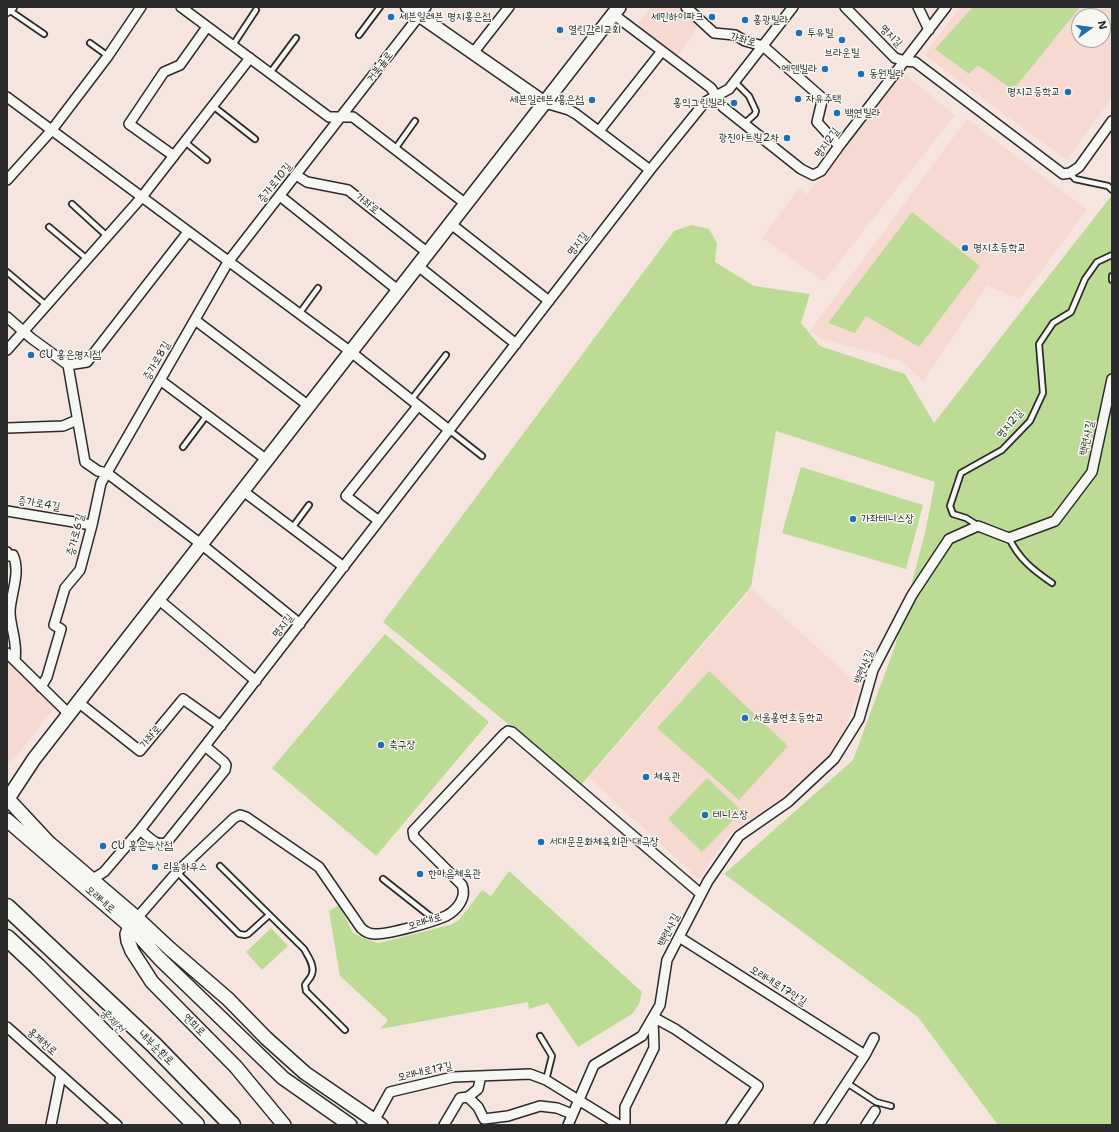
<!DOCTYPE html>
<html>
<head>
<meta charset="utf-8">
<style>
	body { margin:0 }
	#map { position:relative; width:1119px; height:1132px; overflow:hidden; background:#f6e5de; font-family:"Shantell Sans",sans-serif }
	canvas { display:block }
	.frame { position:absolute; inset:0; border:8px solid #2b2b2b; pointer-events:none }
	.north { position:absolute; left:1071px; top:8px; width:40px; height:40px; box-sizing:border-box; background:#f6f6f2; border:1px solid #a5a5a2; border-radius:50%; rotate:76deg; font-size:11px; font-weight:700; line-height:16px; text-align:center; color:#2b2b2b }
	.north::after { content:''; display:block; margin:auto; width:14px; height:18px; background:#1f6fb2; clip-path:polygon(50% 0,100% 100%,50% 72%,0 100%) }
</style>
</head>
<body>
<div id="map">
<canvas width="1119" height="1132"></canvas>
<div class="frame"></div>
<div class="north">N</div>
</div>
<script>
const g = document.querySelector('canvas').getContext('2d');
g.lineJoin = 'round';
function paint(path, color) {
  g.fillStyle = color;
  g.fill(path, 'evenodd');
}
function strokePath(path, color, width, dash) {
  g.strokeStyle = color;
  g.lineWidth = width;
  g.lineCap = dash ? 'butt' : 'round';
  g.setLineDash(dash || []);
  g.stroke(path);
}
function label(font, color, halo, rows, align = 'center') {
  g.font = font + ' "Shantell Sans","Poor Story",sans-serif';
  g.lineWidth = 3;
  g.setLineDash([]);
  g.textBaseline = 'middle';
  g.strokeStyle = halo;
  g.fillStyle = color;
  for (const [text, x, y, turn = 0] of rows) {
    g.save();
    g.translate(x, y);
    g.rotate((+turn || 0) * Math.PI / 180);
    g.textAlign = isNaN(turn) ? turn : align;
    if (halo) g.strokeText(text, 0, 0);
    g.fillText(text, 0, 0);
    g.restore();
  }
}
paint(new Path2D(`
	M651 7H681L700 24 676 58 635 28Z
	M961 7H1112V97L1067 160 924 55ZM1079 16H1103V40H1079Z
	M903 73 955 115 824 281 762 238 799 189 807 194Z
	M967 119 1087 210 1020 299 987 286 923 381 902 361 820 338 810 331Z
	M752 589 860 686 838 750 782 797 728 836 699 879 589 778Z
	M7 659 56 706 17 755 12 761 7 762Z`), '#f6d9d0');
paint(new Path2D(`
	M973 7H1080L1013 90 978 65 969 74 935 49Z
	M1112 195V1125H998L918 1017 724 874 853 760 895 646 925 533 935 482 776 431 751 587 582 784 383 622 674 231 691 225 709 229 717 243 715 262 754 286 810 294 801 323 820 346 905 374 934 423Z
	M912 212 980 266 919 347 866 316 855 333 828 323Z
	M801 467 923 505 906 569 782 533Z
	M385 634 489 722 376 856 272 768Z
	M709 671 788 746 739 800 657 728Z
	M707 778 742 811 702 852 668 819Z
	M509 871 642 992 639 1004 632 1014 578 1047 548 1003 529 1009 528 1002 380 1029 388 1020 340 976 329 911 339 905 353 933 368 940 379 943 450 925 459 920 482 890 491 896Z
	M271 928 288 946 262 970 246 952Z`), '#bcdc95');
paint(new Path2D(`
	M7 899 31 922 238 1125H179L113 1059 7 958Z`), '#f6e5de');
const service = new Path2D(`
	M9 10 44 34
	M359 35 380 7
	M90 43 108 56
	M233 45 256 10
	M270 73 296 38
	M735 82 749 96 756 111 755 114 744 124
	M213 106 255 139
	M185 142 207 160
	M395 149 415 121
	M1070 173 1075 179 1108 186 1112 190
	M72 204 107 236
	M49 227 87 259
	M7 272 46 305
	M1112 276V280
	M299 314 318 288
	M411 400 446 355
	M449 430 482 456
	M183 447 207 415
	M977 525 966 518 953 514 950 506 961 473 1002 450 1030 421 1043 393 1039 344 1053 323 1071 312 1085 279 1097 262 1112 255
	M292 528 309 505
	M1009 538C1019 559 1033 570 1052 583
	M220 866 304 949C308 956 315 966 312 974 311 978 307 981 305 985L306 991 345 1030
	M177 872 239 934 245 935 248 934 269 915
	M383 879 435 920
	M540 1036 552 1056 546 1080
	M847 1083 876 1102 891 1106`);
const minor = new Path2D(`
	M181 7 329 117H353L466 204
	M686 7 714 33 735 35 745 41 763 46 821 97 822 101 817 122 839 146
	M845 7 895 58 905 61 915 62 1063 174 1070 173 1079 167 1112 121
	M918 7 929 30
	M7 11 12 7
	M613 14 711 88 723 107 801 169 813 175 821 171 839 146 946 7
	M473 53 509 7
	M7 97 351 352 449 430
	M545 103 569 110 576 114 650 170
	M599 131 662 51
	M174 156 129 124 164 72 180 65 207 27
	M296 175 307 182 348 190 428 253
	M7 180 51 131 108 56 141 7
	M280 196 399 291
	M451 224 549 301
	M418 266 516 344
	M7 317 31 338 68 365 85 462 98 471 107 473 201 544 300 624
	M195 320 309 406
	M7 350 141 198 250 58
	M68 365 87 362 188 232
	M160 380 267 460
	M7 428 63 426 77 420
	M243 491 344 567
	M7 511 92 525
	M379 521 346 496 418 406
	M7 552 8 556 13 555C21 572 11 593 10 611 10 628 18 641 15 660
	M158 599 256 681
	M7 653 69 714
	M41 687 47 677 61 629 54 625 65 588 80 570 92 525 101 483 228 262 426 7
	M78 702 140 751 183 699 221 726
	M140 830C148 836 157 848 167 842L225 770 226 765 224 762 205 746
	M91 880 104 872 140 830 650 170 705 102 729 89 793 7
	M137 918 177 872 234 818 240 815 246 817 319 867 361 928C365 932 370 934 375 934 391 934 432 922 446 916 457 910 467 898 462 885L414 837 413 831 504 734 508 731 512 732 701 894
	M679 937 865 1055
	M653 1017 675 1029 758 1086 731 1125
	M7 1027 117 1125
	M468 1097 478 1107 484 1119 508 1116 540 1106 557 1108 572 1114
	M374 1121 390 1092 453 1077 530 1074 546 1080 619 1125
	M51 1125 61 1075
	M444 1125 460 1098 468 1097 478 1089 481 1076
	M568 1125 594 1065 642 1036 660 1005 667 960 708 881 739 836 788 802 834 759 859 719 873 670 912 595 949 539 978 526 1009 538 1055 521 1092 472 1112 379
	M625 1125V1107L654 1048 653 1018
	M819 1125 865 1055 874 1038
	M866 1125 875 1111`);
const tertiary = new Path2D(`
	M407 7 545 103`);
const secondary = new Path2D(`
	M7 798 48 842 137 918 169 948 228 999 266 1038 305 1073 381 1125
	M7 800 34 759 619 7
	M7 820 130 926 159 958 283 1078 350 1125
	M134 921 130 926 127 934 128 941 132 951 152 982 236 1067 284 1125`);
const trunk = new Path2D(`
	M7 907 154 1045 232 1125
	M7 938 37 966 196 1125`);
strokePath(service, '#2b2b2b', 8);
strokePath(minor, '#2b2b2b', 12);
strokePath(tertiary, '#2b2b2b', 15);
strokePath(secondary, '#2b2b2b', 16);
strokePath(trunk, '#2b2b2b', 19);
strokePath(service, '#f6f6f2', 4.5);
strokePath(minor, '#f6f6f2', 9);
strokePath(tertiary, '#f6f6f2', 12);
strokePath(secondary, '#f6f6f2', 13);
strokePath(trunk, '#f6f6f2', 16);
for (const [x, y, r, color] of [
	[391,17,4,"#1f6fb2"],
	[712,17,4,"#1f6fb2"],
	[745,20,4,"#1f6fb2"],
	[560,30,4,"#1f6fb2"],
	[799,33,4,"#1f6fb2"],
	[842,40,4,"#1f6fb2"],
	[825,69,4,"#1f6fb2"],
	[861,74,4,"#1f6fb2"],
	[1068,92,4,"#1f6fb2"],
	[798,99,4,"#1f6fb2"],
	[592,100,4,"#1f6fb2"],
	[734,103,4,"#1f6fb2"],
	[837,113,4,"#1f6fb2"],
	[787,138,4,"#1f6fb2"],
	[965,248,4,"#1f6fb2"],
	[31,355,4,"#1f6fb2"],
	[853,519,4,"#1f6fb2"],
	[745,718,4,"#1f6fb2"],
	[381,745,4,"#1f6fb2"],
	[646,777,4,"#1f6fb2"],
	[705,815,4,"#1f6fb2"],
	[541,842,4,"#1f6fb2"],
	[103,846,4,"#1f6fb2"],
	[155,867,4,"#1f6fb2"],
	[420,874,4,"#1f6fb2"]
]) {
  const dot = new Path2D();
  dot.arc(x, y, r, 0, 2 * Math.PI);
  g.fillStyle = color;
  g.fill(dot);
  strokePath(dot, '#f6f6f2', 1.5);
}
label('11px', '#2b2b2b', '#f6f6f2', [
	["세븐일레븐 명지홍은점",399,17],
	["세민하이파크",704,17,"right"],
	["홍광빌라",753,20],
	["열린감리교회",568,30],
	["투유빌",807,33],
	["브라운빌",842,53,"center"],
	["에덴빌라",817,69,"right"],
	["동원빌라",869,74],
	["명지고등학교",1060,92,"right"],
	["자유주택",806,99],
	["세븐일레븐 홍은점",584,100,"right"],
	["홍익그린빌라",726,103,"right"],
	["백연빌라",845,113],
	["광진아트빌2차",779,138,"right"],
	["명지초등학교",973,248],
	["CU 홍은명지점",39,355],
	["가좌테니스장",861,519],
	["서울홍연초등학교",753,718],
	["축구장",389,745],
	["체육관",654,777],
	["테니스장",713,815],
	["서대문문화체육회관 대극장",549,842],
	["CU 홍은두산점",111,846],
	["리움하우스",163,867],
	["한마음체육관",428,874]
], 'left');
label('11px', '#2b2b2b', '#f6f6f2', [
	["명지길",891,36,45],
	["가좌로",743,40,15],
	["거북골로",380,67,-52],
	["명지2길",827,143,-54],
	["증가로10길",275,183,-52],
	["가좌로",367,204,38],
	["명지길",578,244,-52],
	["증가로8길",157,361,-60],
	["명지2길",1010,424,-50],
	["백련사길",1087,438,-78],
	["증가로4길",39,504,9],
	["증가로6길",76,535,-76],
	["명지길",283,626,-52],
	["백련사길",864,667,-68],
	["가좌로",151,737,-49],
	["모래내로",100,900,41],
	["모래내로",425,922,-17],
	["백련사길",669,930,-63],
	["모래내로17안길",778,986,32],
	["연희로",194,1025,46],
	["홍제천로",42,1042,41],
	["내부순환로",156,1048,44],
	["모래내로17길",425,1072,-13]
]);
label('italic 12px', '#48555f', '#f6f6f2', [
	["홍제천",112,1021,46]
]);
</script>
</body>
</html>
